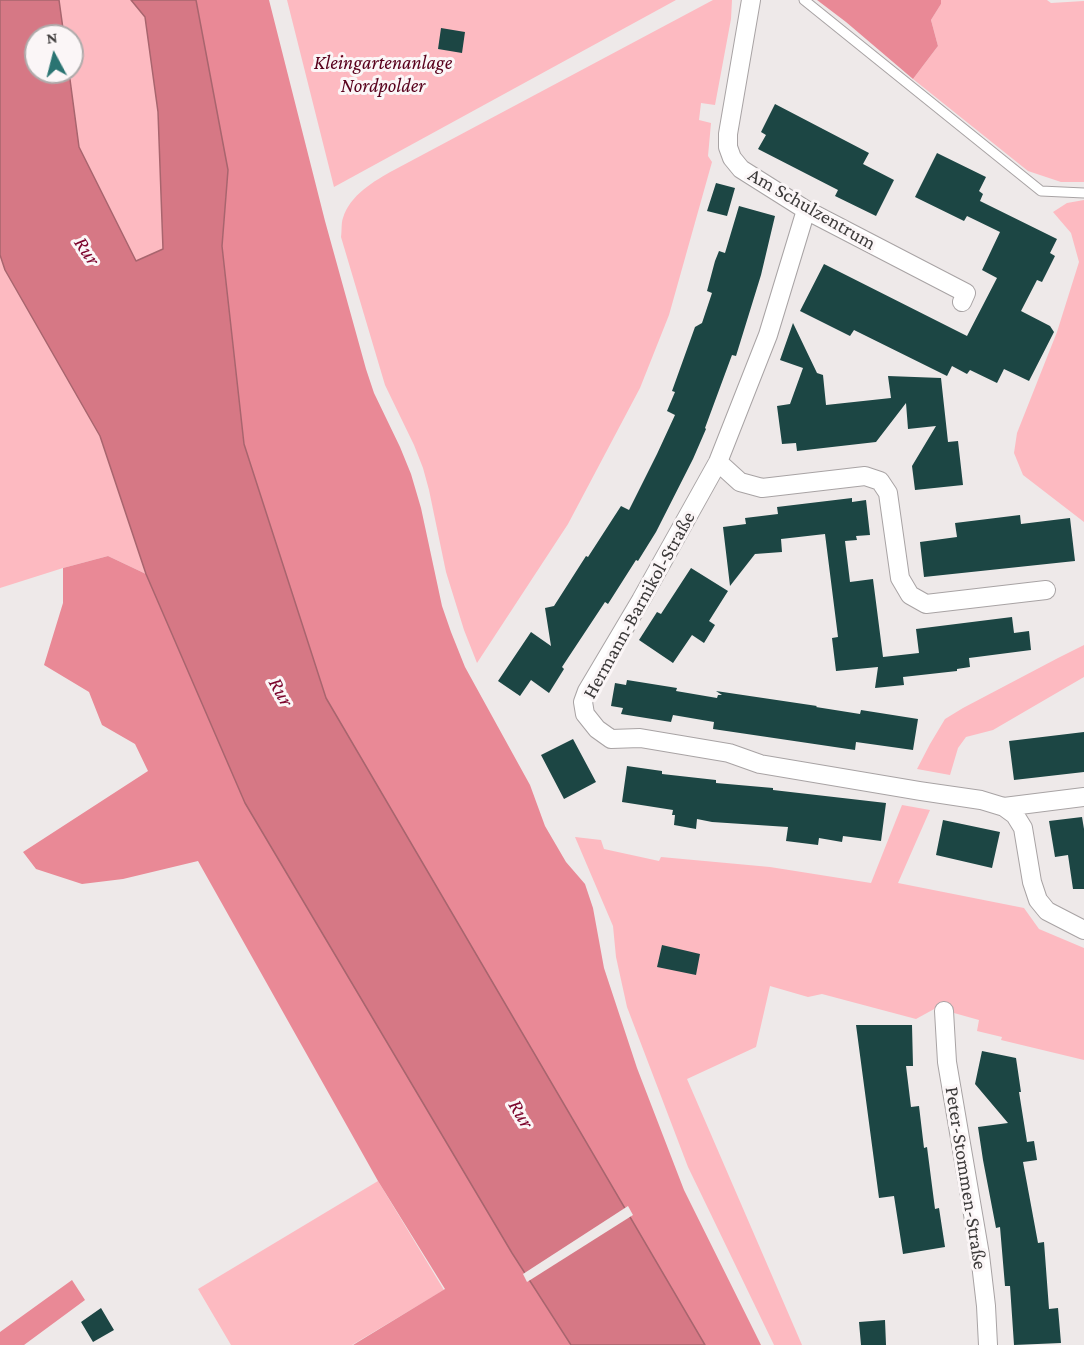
<!DOCTYPE html>
<html>
<head>
<meta charset="utf-8">
<style>
	body { margin:0 }
	#map { position:relative; width:1084px; height:1345px; overflow:hidden; background:#eee9e9; font-family:"Crimson Pro",serif }
	canvas { display:block }
	.north { position:absolute; left:24px; top:24px; width:60px; height:60px; box-sizing:border-box; background:#fbf6f7; border:2px solid #afabab; border-radius:50%; rotate:353deg; font-size:16px; font-weight:700; line-height:24px; text-align:center; color:#3c3a3a }
	.north::after { content:''; display:block; margin:auto; width:21px; height:27px; background:#2a7472; clip-path:polygon(50% 0,100% 100%,50% 72%,0 100%) }
</style>
</head>
<body>
<div id="map">
<canvas width="1084" height="1345"></canvas>
<div class="north">N</div>
</div>
<script>
const g = document.querySelector('canvas').getContext('2d');
g.lineJoin = 'round';
function paint(path, color) {
  g.fillStyle = color;
  g.fill(path, 'evenodd');
}
function strokePath(path, color, width, dash) {
  g.strokeStyle = color;
  g.lineWidth = width;
  g.lineCap = dash ? 'butt' : 'round';
  g.setLineDash(dash || []);
  g.stroke(path);
}
function label(font, color, halo, rows, align = 'center') {
  g.font = font + ' "Crimson Pro",serif';
  g.lineWidth = 6;
  g.setLineDash([]);
  g.textBaseline = 'middle';
  g.strokeStyle = halo;
  g.fillStyle = color;
  for (const [text, x, y, turn = 0] of rows) {
    g.save();
    g.translate(x, y);
    g.rotate((+turn || 0) * Math.PI / 180);
    g.textAlign = isNaN(turn) ? turn : align;
    if (halo) g.strokeText(text, 0, 0);
    g.fillText(text, 0, 0);
    g.restore();
  }
}
paint(new Path2D(`
	M59 0H131L145 17 158 112 163 249 136 261 78 147 69 72H72V36H64Z
	M287 0H676L334 187Z
	M713 0H732L731 19 715 105 701 103 699 120 711 123 708 156 712 162 669 315 640 388 568 524 477 663 464 630 446 572 429 490 423 468 414 445 385 385 341 237C342 231 341 223 343 218 350 195 374 181 394 170Z
	M941 0H1047L1051 3 1084 1V182H1061L1028 171 913 79 938 46 931 20 941 4Z
	M1084 200V522L1023 475 1014 453 1017 433 1057 332 1079 262 1071 233 1053 212 1067 203Z
	M0 255 5 270 100 436 146 574 108 556 63 568 0 588Z
	M1084 645V677L993 730 966 737 958 748 950 775 917 769 930 744 945 719 963 708 1058 658Z
	M902 805 930 810 898 883 1024 908 1039 929 1084 948V1060L1001 1040 1002 1037 977 1031 979 1020 936 1008 916 1019 822 994 808 997 770 986 756 1047 687 1079 802 1345H774L688 1167 627 1007 616 957 613 926 575 837 601 840 604 849 659 861 661 857 770 867 871 883Z
	M378 1181 444 1290 352 1345H231L198 1289Z`), '#fdbac1');
paint(new Path2D(`
	M196 0H269L325 221 366 369 374 393 400 447 411 474 421 508 442 606 451 632 465 667 530 785 545 826 566 862 585 884 593 908 604 968 637 1068 684 1190 761 1345H705L326 698 244 444 222 246 228 170Z
	M817 0H941V4L931 20 938 46 913 79 846 22Z
	M108 556 146 574 245 803 512 1253 571 1345H353L445 1289 378 1181 198 861 123 879 82 884 36 869 23 852 148 771 135 744 102 725 89 692 44 665 63 603V568Z
	M72 1280 85 1300 24 1345H0V1332Z`), '#e98996');
const water = new Path2D(`
	M0 0H59L64 36H36V72H69L79 147 136 261 163 249 158 112 145 17 131 0H196L228 170 222 246 244 444 326 698 705 1345H571L512 1253 245 803 146 574 100 436 5 270 0 255Z`);
paint(water, '#d67885');
strokePath(water, '#a8656e', 1.5);
paint(new Path2D(`
	M628 1206 633 1215 527 1282 523 1274Z`), '#eee9e9');
paint(new Path2D(`
	M441 28 465 32 462 53 438 49Z
	M775 104 869 153 863 164 894 180 876 216 835 196 838 190 758 149 766 135 761 132Z
	M937 153 986 177 979 191 983 194 980 201 1057 239 1050 253 1055 256 1042 282 1037 280 1021 311 1050 326 1054 332 1029 381 1004 369 997 383 970 370 967 374 952 366 947 376 854 330 850 336 800 311 824 264 967 336 997 278 982 270 1000 232 967 216 964 221 915 197Z
	M716 183 735 188 727 216 707 211Z
	M739 206 775 216 761 275 736 356 732 355 705 428 706 429 693 459 656 532 638 561 636 560 608 604 605 602 562 667 564 669 549 693 531 680 520 696 498 681 531 632 551 646 545 608 554 606 586 556 588 557 621 506 629 510 657 454 675 415 667 411 675 392 672 391 695 327 702 323 712 293 707 291 715 261 719 251 725 253Z
	M793 323 817 373 823 375 826 405 891 398 888 376 941 378 948 442 958 441 963 485 915 490 912 466 936 426 908 429 906 403 876 442 797 451 796 443 782 444 777 406 790 404 803 368 780 360Z
	M852 498V502L866 500 870 535 856 536 857 540 845 541 850 582 873 579 883 657 919 653 916 629 1012 617 1014 633 1029 631 1031 650 969 658 970 667 957 669V671L903 677 904 685 875 688 878 667 836 671 832 638 838 637 825 534 781 539 782 552 755 554 730 586 723 527 746 524 745 518 778 514 777 507Z
	M1020 515 1021 524 1070 518 1075 561 924 577 920 542 957 537 955 523Z
	M691 568 728 591 709 621 715 625 704 643 692 635 673 663 639 640 657 612 661 614Z
	M627 680 677 688 676 691 717 698 718 695H722L716 691 817 706 816 707 860 714 861 710 918 719 913 750 856 742 855 750 713 729 714 722 673 715 671 722 621 714 623 708 611 706 615 683 626 685Z
	M1084 732V772L1014 780 1009 741Z
	M573 739 596 782 564 799 541 755Z
	M627 766 662 771V774L716 780V783L773 788V790L886 803 881 841 843 836 842 842 819 838 818 845 786 841 788 827 712 822 697 819 696 829 674 825 675 815H672L673 810 622 802Z
	M1082 817 1084 829V889H1073L1068 855 1055 857 1049 821Z
	M943 820 1000 832 992 868 936 855Z
	M662 945 700 954 696 975 657 967Z
	M856 1025H912L913 1066H906L911 1107 919 1106 924 1148 927 1147 935 1209 939 1208 945 1247 903 1254 894 1196 879 1198Z
	M982 1051 1016 1058 1021 1092H1019L1027 1142 1034 1141 1037 1160 1023 1162 1038 1243 1044 1242 1049 1309 1058 1308 1061 1343 1014 1345 1010 1286H1005L1000 1227 996 1228 983 1160 978 1127 1008 1123 975 1084Z
	M101 1308 114 1330 93 1342 81 1322Z
	M885 1320 886 1345H861L859 1322Z`), '#1c4644');
const service = new Path2D(`
	M804 0 1041 191 1084 193`);
const minor = new Path2D(`
	M751 0 728 134V147L732 158 741 169 806 210 966 293 962 302
	M806 210 768 335 718 462 641 600 587 691 583 702 585 714 597 729 611 739 640 738 729 753 760 764 920 791 981 800 1004 807 1015 815 1023 828 1032 882 1038 900 1047 911 1084 930
	M718 462 740 482 762 488 865 476 880 481 888 493 900 578 910 595 926 604 1046 590
	M1004 807 1084 797
	M944 1011 947 1062 980 1255 986 1306 988 1345`);
strokePath(service, '#a8a3a4', 11);
strokePath(minor, '#a8a3a4', 20);
strokePath(service, '#fff', 9);
strokePath(minor, '#fff', 18);
label('italic 20px', '#58001c', '#fbf6f7', [
	["Kleingartenanlage",383,63],
	["Nordpolder",383,86]
]);
label('20px', '#3c3a3a', '#fbf6f7', [
	["Am Schulzentrum",812,209,30],
	["Hermann-Barnikol-Straße",639,605,-61],
	["Peter-Stommen-Straße",966,1178,81]
]);
label('italic 21px', '#7c042c', '#fbf6f7', [
	["Rur",87,251,56],
	["Rur",281,692,61],
	["Rur",521,1114,59]
]);
</script>
</body>
</html>
